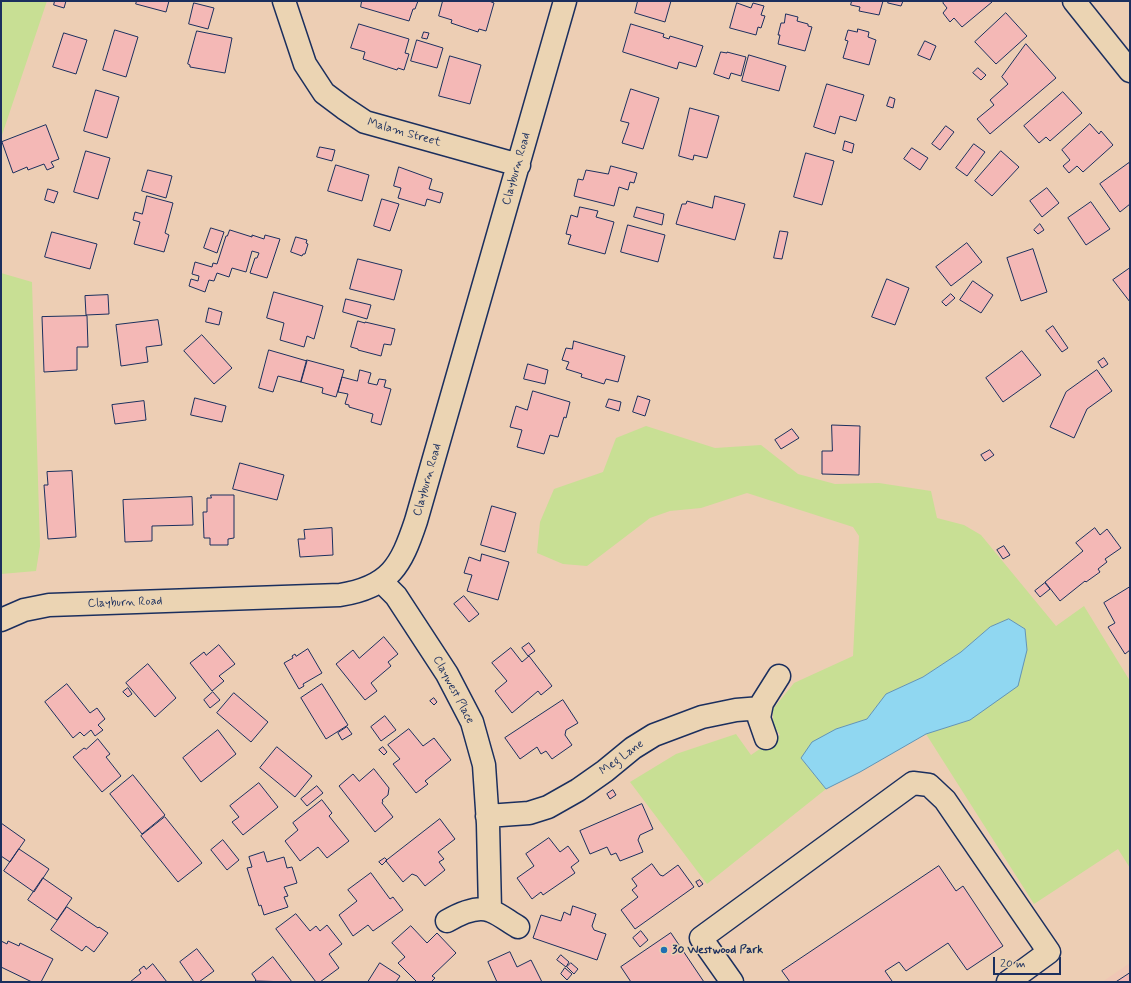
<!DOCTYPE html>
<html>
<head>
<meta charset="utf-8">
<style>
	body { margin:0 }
	#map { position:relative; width:1131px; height:983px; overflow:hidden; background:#edceb4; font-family:Mynerve,sans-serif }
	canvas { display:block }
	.frame { position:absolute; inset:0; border:2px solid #1b2f5e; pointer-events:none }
	.scale { position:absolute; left:993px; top:957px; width:68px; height:18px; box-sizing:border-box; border:2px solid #1b2f5e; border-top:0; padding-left:5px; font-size:12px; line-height:14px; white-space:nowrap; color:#1b2f5e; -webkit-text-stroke:3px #ebd4b3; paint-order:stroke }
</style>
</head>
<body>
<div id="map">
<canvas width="1131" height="983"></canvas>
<div class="frame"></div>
<div class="scale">20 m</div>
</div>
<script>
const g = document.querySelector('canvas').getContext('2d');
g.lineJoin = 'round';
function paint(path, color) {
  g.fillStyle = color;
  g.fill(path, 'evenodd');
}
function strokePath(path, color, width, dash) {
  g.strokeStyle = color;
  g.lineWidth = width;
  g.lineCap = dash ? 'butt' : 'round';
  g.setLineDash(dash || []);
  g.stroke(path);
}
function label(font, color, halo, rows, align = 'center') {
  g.font = font + ' Mynerve,sans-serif';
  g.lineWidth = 3;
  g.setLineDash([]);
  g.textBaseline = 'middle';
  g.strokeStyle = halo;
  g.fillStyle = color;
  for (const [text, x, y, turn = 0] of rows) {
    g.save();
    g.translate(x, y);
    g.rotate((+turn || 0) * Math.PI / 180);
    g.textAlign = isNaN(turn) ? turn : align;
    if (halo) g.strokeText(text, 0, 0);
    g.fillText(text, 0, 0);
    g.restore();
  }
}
paint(new Path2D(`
	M1130 963V982H1102Z`), '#efc7b5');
paint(new Path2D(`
	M1 1H47L1 138Z
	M1 273 32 282 40 546 36 571 1 574Z
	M646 426 715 448 761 445 798 474 835 484 879 483 931 491 937 518 964 525 981 535 1056 626 1084 606 1130 681V868L1118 849 1034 904 926 734 970 720 1027 650 1025 629 1009 619 990 627 961 652 923 677 886 694 867 719 836 729 801 758 826 789 707 884 630 782 676 754 736 734 751 755 780 735 773 725V709L794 683 853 656 859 536 853 527 747 493 701 508 670 511 650 518 587 566 563 564 537 553 540 522 554 489 603 472 616 438Z`), '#c8df94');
const water = new Path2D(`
	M1009 619 1025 629 1027 650 1018 686 970 720 926 734 860 772 826 789 801 758 812 742 836 729 867 719 886 694 923 677 961 652 990 627Z`);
paint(water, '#90d7f1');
strokePath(water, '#6194b6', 1);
const building = new Path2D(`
	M55 1H66L64 8 54 5Z
	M137 1H169L166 12 136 4Z
	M362 1H418L415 9H413L409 21 361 7Z
	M443 1H489L494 3 486 31 479 29 478 32 451 23 452 20 439 16Z
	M638 1H671L665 22 635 13Z
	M852 1H883L879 15 859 11 860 7 851 5Z
	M889 1H903L901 6 888 3Z
	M945 1H991L992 2 962 27 954 18 950 22 943 13 947 8 943 3Z
	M194 3 214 8 208 29 189 24Z
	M737 3 751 8 753 3 764 6 761 15 765 16 761 28 758 27 756 35 730 28Z
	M1006 13 1027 36 996 64 975 42Z
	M786 14 798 17 797 21 808 24V26L812 27 805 51 778 44 780 35H778L781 23H784Z
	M359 24 409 39 405 53 409 54 404 70 398 68 397 70 363 59 365 52 351 48Z
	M631 24 664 34 663 37 669 39 670 36 703 46 696 67 679 62 677 69 623 52Z
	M858 29 869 32 868 37 876 40 869 65 843 58 848 41 845 40 848 30 857 32Z
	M115 30 138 37 126 77 103 70Z
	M197 31 232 38 225 73 190 67V65L188 64Z
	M424 32 429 33 427 39 422 38Z
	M64 33 87 40 76 74 53 67Z
	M417 40 443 48 437 68 411 61Z
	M925 41 936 46 930 60 918 55Z
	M1026 44 1056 78 990 134 977 119 994 105 990 100 1008 84 1002 77Z
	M721 52 727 53V52L746 57 741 76 731 73 729 79 714 74Z
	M749 55 786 66 779 91 742 81Z
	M450 56 481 65 470 104 439 96Z
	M978 68 986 75 981 80 973 73Z
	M827 84 864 95 856 121 840 116 835 134 814 127Z
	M631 89 659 98 643 149 622 143 629 123 621 121Z
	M96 90 119 97 107 138 84 131Z
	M1063 92 1082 113 1050 141 1046 137 1039 143 1024 126Z
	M890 97 895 99 893 108 887 106Z
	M690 108 719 116 707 158 694 155 693 160 679 156Z
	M1090 124 1099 134 1101 131 1113 145 1083 172 1077 166 1069 173 1063 166 1070 160 1062 150Z
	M46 125 59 159 51 162 54 167 47 170 44 164 28 170 27 167 13 173 2 142Z
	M946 126 954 132 940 150 932 144Z
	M845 141 854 144 852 153 843 150Z
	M974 144 985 152 967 176 956 168Z
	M320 147 335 150 332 161 317 157Z
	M912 148 928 158 920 170 904 159Z
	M86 151 110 158 98 199 74 192Z
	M1001 151 1019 167 992 196 975 181Z
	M806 153 834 161 822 205 794 197Z
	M1129 163 1130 165V204L1120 212 1100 184Z
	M336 165 369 175 362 201 328 191Z
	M611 166 637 173 634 183 630 182 628 190 619 187 614 206 574 196 578 179 583 180 586 170 608 174Z
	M399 167 432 179 429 189 443 193 440 203 427 199 425 206 398 198 401 188 394 186Z
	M148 170 172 176 166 198 142 191Z
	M1047 188 1059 203 1042 217 1030 201Z
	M48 189 58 192 54 203 45 200Z
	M147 196 173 203 165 233 169 235 164 252 134 244 140 222 133 220 135 212 142 214Z
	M715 196 745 204 735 240 676 224 682 204H686L687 201 712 208Z
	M382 199 399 204 390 231 374 226Z
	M1091 202 1110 229 1086 245 1068 218Z
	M580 207 598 211 596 217 614 222 605 254 568 244 571 235 566 234 571 215 577 217Z
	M637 207 664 214 662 225 634 217Z
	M1040 224 1044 230 1038 234 1034 230Z
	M628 225 665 235 658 262 621 252Z
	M211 228 224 232 217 253 204 248Z
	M230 230 252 237V235L264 239 265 235 280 239 267 278 250 273 255 258H257L259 253 252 251 246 272 232 268 229 277 217 273 214 281 209 280 205 292 189 286 191 279 198 281 199 276 192 274 195 262 212 267 213 263 217 264 226 236H227Z
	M780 231 788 232 782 259 774 258Z
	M52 232 97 244 90 269 45 257Z
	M296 237 307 240 306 243 308 244 305 254H303L302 256 291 252Z
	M967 243 982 262 951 286 936 267Z
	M1033 249 1047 292 1021 301 1007 258Z
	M358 259 402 270 394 300 350 289Z
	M1130 268V302L1113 280Z
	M887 279 909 288 895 325 872 317Z
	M973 281 993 295 981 313 960 300Z
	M274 292 323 306 314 339 307 336 304 347 280 340 284 323 267 318Z
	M951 294 955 298 946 306 942 302Z
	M108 295 109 314 86 315 85 296Z
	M346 299 371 305 367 319 343 312Z
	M209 308 222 312 219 325 206 322Z
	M87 316 88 347H77V370L44 372 42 317Z
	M158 320 162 345 146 347 148 362 121 366 116 325Z
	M358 321 365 323V322L395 329 391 345 384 344 381 356 358 350V349L351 347Z
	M1053 326 1068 348 1062 352 1046 331Z
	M202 335 232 368 214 384 184 351Z
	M574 341 625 356 618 382 606 379 604 384 581 377 582 374 566 369 569 362 562 360 566 348 572 349Z
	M269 350 307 361 301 382 278 376 273 392 259 388Z
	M1022 351 1041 375 1003 402 986 378Z
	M1104 358 1108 364 1102 368 1098 362Z
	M307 360 344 370 336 397 322 393 323 388 301 382Z
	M528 364 548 370 545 384 524 379Z
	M360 370 371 373 368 383 377 385 379 379 386 380 384 387 391 389 381 425 371 422 373 414 349 407V405L345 404 348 394 338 392 342 377 357 381Z
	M1097 370 1112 391 1087 409 1074 438 1050 427 1066 392Z
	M533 391 570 402 566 418 564 417 558 437 550 435 544 454 517 447 522 430 510 427 516 406 527 410Z
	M638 396 650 400 645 416 633 412Z
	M195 398 226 406 222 422 191 415Z
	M609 399 621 402 619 411 606 407Z
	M144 401 146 420 115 424 112 405Z
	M832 425 860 426 859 475 822 474V451H832Z
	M792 429 799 438 781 449 775 440Z
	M990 450 994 455 985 461 981 455Z
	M240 463 284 475 277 500 233 489Z
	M72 471 76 537 48 539 44 485H48L47 472Z
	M211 495H234V538L228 539V545H210V538H204L203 512H207V498H211Z
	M192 497 193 525 152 526V541L125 542 123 500Z
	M492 506 516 513 505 552 481 545Z
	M332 528 333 555 300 557 298 539H305L304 530Z
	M1095 528 1100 535 1107 529 1121 548 1105 559 1107 562 1098 569 1100 572 1086 582 1085 581 1060 601 1045 582 1083 551 1076 543Z
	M1004 546 1010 555 1003 559 997 550Z
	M482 554 509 562 498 600 467 591 472 575 464 573 469 557 480 561Z
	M1045 583 1050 589 1040 597 1035 591Z
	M1130 587V650L1125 654 1108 627 1115 623 1104 603Z
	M464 596 479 614 469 622 454 604Z
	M384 637 398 654 388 662 391 666 371 683 377 691 365 700 336 664 353 650 359 658Z
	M529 643 535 651 528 656 522 648Z
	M219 645 235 664 219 676 224 681 212 691 190 663 204 652 206 655Z
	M511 648 522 662 529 656 552 686 541 695 538 691 512 713 495 691 507 681 492 663Z
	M308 649 322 673 303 684 304 686 299 689 284 663 293 658 292 656 295 654 296 656Z
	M148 664 176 698 155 717 126 683Z
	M67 684 90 713 97 708 105 719 98 725 103 730 95 736 91 730 84 736 80 732 73 738 45 702Z
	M322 684 348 725 326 739 301 698Z
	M128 688 132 694 128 697 123 692Z
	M213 692 220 700 210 708 204 700Z
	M234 693 268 722 251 742 217 713Z
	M434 698 437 702 434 705 430 701Z
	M563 700 578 723 566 730 565 735 572 745 552 759 546 751 541 754 537 747 520 759 505 738Z
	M385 716 396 730 381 741 371 727Z
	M347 727 352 734 342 740 338 733Z
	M409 729 423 746 434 738 451 760 425 781 428 784 416 793 393 764 400 759 388 745Z
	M218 730 236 754 201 782 183 758Z
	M98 739 110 754 106 757 121 776 102 792 73 757 84 748 86 749Z
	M277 747 312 776 295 797 260 768Z
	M383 747 387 752 384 755 379 750Z
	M374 769 389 788 388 795 382 800 383 801 382 803 393 817 375 832 339 786 353 774 359 781Z
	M133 775 165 815 142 834 110 794Z
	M259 783 278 807 243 835 232 822 239 817 230 806Z
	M317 786 323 793 307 806 301 799Z
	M613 790 616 795 610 799 607 794Z
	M322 800 332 813 329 816 349 841 327 858 318 847 300 861 285 841 298 830 293 823Z
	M642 804 653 829 640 835 638 840 643 852 620 861 616 853 611 855 607 847 590 854 580 831Z
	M165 817 202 863 178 882 141 836Z
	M440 819 455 839 438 852 444 859 439 862 445 870 425 886 417 876 412 874 403 882 386 861Z
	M1 823 25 840 10 862 1 856Z
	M549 838 560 852 568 846 579 861 571 867 575 873 543 895 541 892 532 899 517 878 534 866 526 854Z
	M223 840 239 860 227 870 211 850Z
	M19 849 49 869 34 892 4 871Z
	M264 852 267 862 284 857 287 868 292 867 297 883 284 887 288 896 284 897 288 907 264 915 261 905 259 906 247 868 252 867 249 857Z
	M385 858 387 860 382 865 379 862Z
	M652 864 660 875 663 876 678 865 694 887 635 929 621 910 638 897 632 890 637 886 632 879Z
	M939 866 956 891 963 886 1003 946 967 970 948 943 906 971 899 962 885 971 892 981 890 982H790L782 971Z
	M371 873 390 899 393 897 403 910 373 931 368 925 353 936 339 915 357 901 348 890Z
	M43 878 72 898 57 920 28 900Z
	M700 880 703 884 699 887 696 882Z
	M573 906 596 914 592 926 594 930 606 934 597 960 533 938 541 915 561 921 564 912 570 915Z
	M67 907 98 928 99 927 108 933 94 952 86 946 82 951 51 930Z
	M296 914 310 931 316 926 320 931 327 925 342 944 329 954 339 968 320 982H316L276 929Z
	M411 926 427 943 437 933 456 953 432 976 435 978 431 982H417L398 963 405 957 392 943Z
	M641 931 648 940 640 947 633 938Z
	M671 933 704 982H631L621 967Z
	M1 941 7 944 8 941 19 946 20 943 53 959 41 982H32L1 967Z
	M197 949 214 971 199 982H194L180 962Z
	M510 952 517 967 531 960 542 982H497L488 962Z
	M561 955 569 962 566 967 557 960Z
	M273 957 292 982 255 981 256 980 252 974Z
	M380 963 400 976 396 982H368Z
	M571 963 578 969 574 974 567 967Z
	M153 964 167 982H130L141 973 139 970 144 966 146 969Z
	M565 968 572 974 567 980 561 974Z
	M1130 973V982H1116Z`);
paint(building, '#f4b8b6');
strokePath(building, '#1b2f5e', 1);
const minor = new Path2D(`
	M284 1 305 64 324 93 344 108 365 122 519 165
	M1074 1 1130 71
	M381 581 396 596 447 674 472 722 484 765 488 824 490 910
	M1 620 24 610 49 605 340 595C390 587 401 566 416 521L565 1
	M766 738 759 718 762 703 779 676
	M487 816 529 813 548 807 578 790 605 771 633 748 654 735 702 717 736 710 761 708
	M447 921C459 914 477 905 491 911 501 915 509 922 518 927
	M732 982 701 938 913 783 929 785 945 800 1049 952 1008 982`);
strokePath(minor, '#1b2f5e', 25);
strokePath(minor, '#ebd4b3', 22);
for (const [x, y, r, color] of [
	[664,950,4,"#1f6fb2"]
]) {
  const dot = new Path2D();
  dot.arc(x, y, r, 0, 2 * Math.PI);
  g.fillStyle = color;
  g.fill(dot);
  strokePath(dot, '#ebd4b3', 1.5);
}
label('12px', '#1b2f5e', '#ebd4b3', [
	["Malam Street",404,133,16],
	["Clayburn Road",517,169,-74],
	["Clayburn Road",428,480,-74],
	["Clayburn Road",125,603,-2],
	["Claywest Place",453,690,62],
	["Meg Lane",622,758,-36]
]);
label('bold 12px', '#1b2f5e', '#ebd4b3', [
	["30 Westwood Park",672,950]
], 'left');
</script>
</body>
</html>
